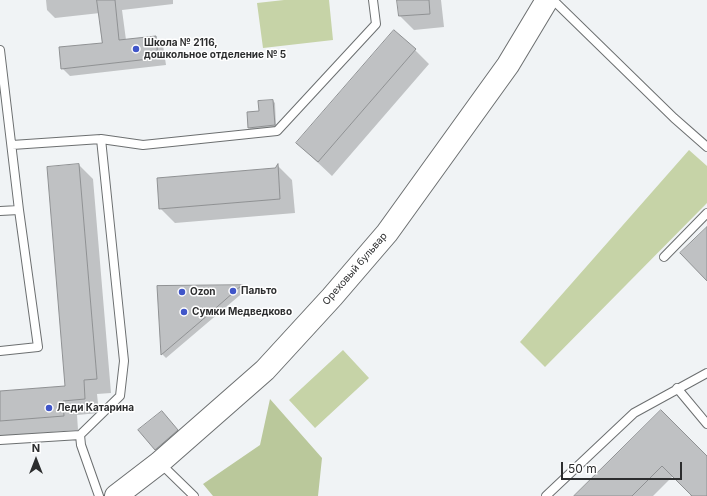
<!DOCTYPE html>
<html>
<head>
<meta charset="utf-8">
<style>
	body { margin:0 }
	#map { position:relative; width:707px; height:496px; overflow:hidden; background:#f0f3f5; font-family:Inter,sans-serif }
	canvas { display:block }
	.north { position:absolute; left:16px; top:440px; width:40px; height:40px; -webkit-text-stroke:3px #fff; paint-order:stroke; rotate:0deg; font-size:11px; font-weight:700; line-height:16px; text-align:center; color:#2c2d2e }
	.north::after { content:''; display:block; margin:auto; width:14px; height:18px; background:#2c2d2e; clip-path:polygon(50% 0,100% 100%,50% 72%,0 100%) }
	.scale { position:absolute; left:561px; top:462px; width:121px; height:18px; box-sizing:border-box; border:2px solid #2c2d2e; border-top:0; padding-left:5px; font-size:12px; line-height:14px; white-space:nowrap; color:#2c2d2e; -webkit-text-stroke:3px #fff; paint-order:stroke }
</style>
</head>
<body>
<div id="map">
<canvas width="707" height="496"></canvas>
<div class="north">N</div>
<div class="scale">50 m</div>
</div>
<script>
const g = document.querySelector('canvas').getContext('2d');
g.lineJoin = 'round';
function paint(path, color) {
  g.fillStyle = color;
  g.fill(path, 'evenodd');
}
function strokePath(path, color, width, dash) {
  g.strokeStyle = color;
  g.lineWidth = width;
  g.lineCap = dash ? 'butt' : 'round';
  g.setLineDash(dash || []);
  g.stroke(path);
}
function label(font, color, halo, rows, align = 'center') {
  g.font = font + ' Inter,sans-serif';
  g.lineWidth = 3;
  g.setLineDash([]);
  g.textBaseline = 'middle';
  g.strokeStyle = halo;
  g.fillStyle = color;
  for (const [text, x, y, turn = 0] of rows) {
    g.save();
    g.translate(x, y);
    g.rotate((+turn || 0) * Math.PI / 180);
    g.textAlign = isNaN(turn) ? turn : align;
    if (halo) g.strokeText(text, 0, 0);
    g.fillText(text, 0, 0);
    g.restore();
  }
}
paint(new Path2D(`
	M284 0H329L333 40 263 48 257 3Z
	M689 150 707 166V203L545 367 520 342Z
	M343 350 369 378 315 428 289 400Z`), '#c6d3a7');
paint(new Path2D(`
	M270 399 322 458 318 496H213L203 484 260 445Z`), '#bac89b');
paint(new Path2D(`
	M46 0H173V4L122 10 126 40 155 37 163 45 166 65 70 76 62 68 103 43 100 13 55 18 47 10Z
	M398 0H441L444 27 414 30 400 16Z
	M415 50 429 64 332 176 297 143Z
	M273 101 275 103 276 127 251 130 249 128 248 113 260 112Z
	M79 165 93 179 111 393 97 394 99 413 77 415 78 430 0 436V392L66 387Z
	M278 166 292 180 295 213 175 223 160 208 275 169Z
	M242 286 246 290 166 358 162 354 158 287Z
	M661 411 707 457V496H690L692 494 673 476 653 496H575Z
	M166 416 181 435 160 453 156 449Z`), '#0003');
const building = new Path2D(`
	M97 0H115L119 40 156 36 158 58 61 69 59 47 102 43Z
	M397 0H429L430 14 399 16Z
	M394 30 416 49 318 162 296 143Z
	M273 100 275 125 248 128 247 112 259 111 258 101Z
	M79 164 97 379 84 380 85 399 63 401 64 416 0 421V391L65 386 47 167Z
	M278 164 280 199 159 209 157 178 275 168Z
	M707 227V281L680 253Z
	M242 285 201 321 161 355 157 286Z
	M661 410 707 456V496H692L662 466 632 496H574Z
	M162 411 178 430 155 450 138 430Z`);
paint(building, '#bfc1c3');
strokePath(building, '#8f9193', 1);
const lane = new Path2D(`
	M553 0 674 118 707 147
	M0 50 19 210 0 211
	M101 139 143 145 277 131 376 24 373 0
	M12 145 101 139 124 361 120 396 80 435 81 445 99 496
	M664 257 707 213
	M0 351 38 347 19 210
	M677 388 707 424
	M0 440 80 435
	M160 463 194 496
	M546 496 634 413 707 373`);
const secondary = new Path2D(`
	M116 496 159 463 265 370 332 297 387 233 508 65 547 0`);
strokePath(lane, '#6c6f70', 10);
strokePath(secondary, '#6c6f70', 24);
strokePath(lane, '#fff', 8);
strokePath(secondary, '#fff', 22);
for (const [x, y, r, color] of [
	[136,49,4,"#4056c9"],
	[233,291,4,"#4056c9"],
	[182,292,4,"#4056c9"],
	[184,312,4,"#4056c9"],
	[49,408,4,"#4056c9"]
]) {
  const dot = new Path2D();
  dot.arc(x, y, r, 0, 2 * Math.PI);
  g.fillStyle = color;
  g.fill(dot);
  strokePath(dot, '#fff', 1.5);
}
label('bold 10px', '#2c2d2e', '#fff', [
	["Школа № 2116,",144,43],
	["дошкольное отделение № 5",144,55],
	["Пальто",241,291],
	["Ozon",190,292],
	["Сумки Медведково",192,312],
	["Леди Катарина",57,408]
], 'left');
label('10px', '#2c2d2e', '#fff', [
	["Ореховый бульвар",355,269,-49]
]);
</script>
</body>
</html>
